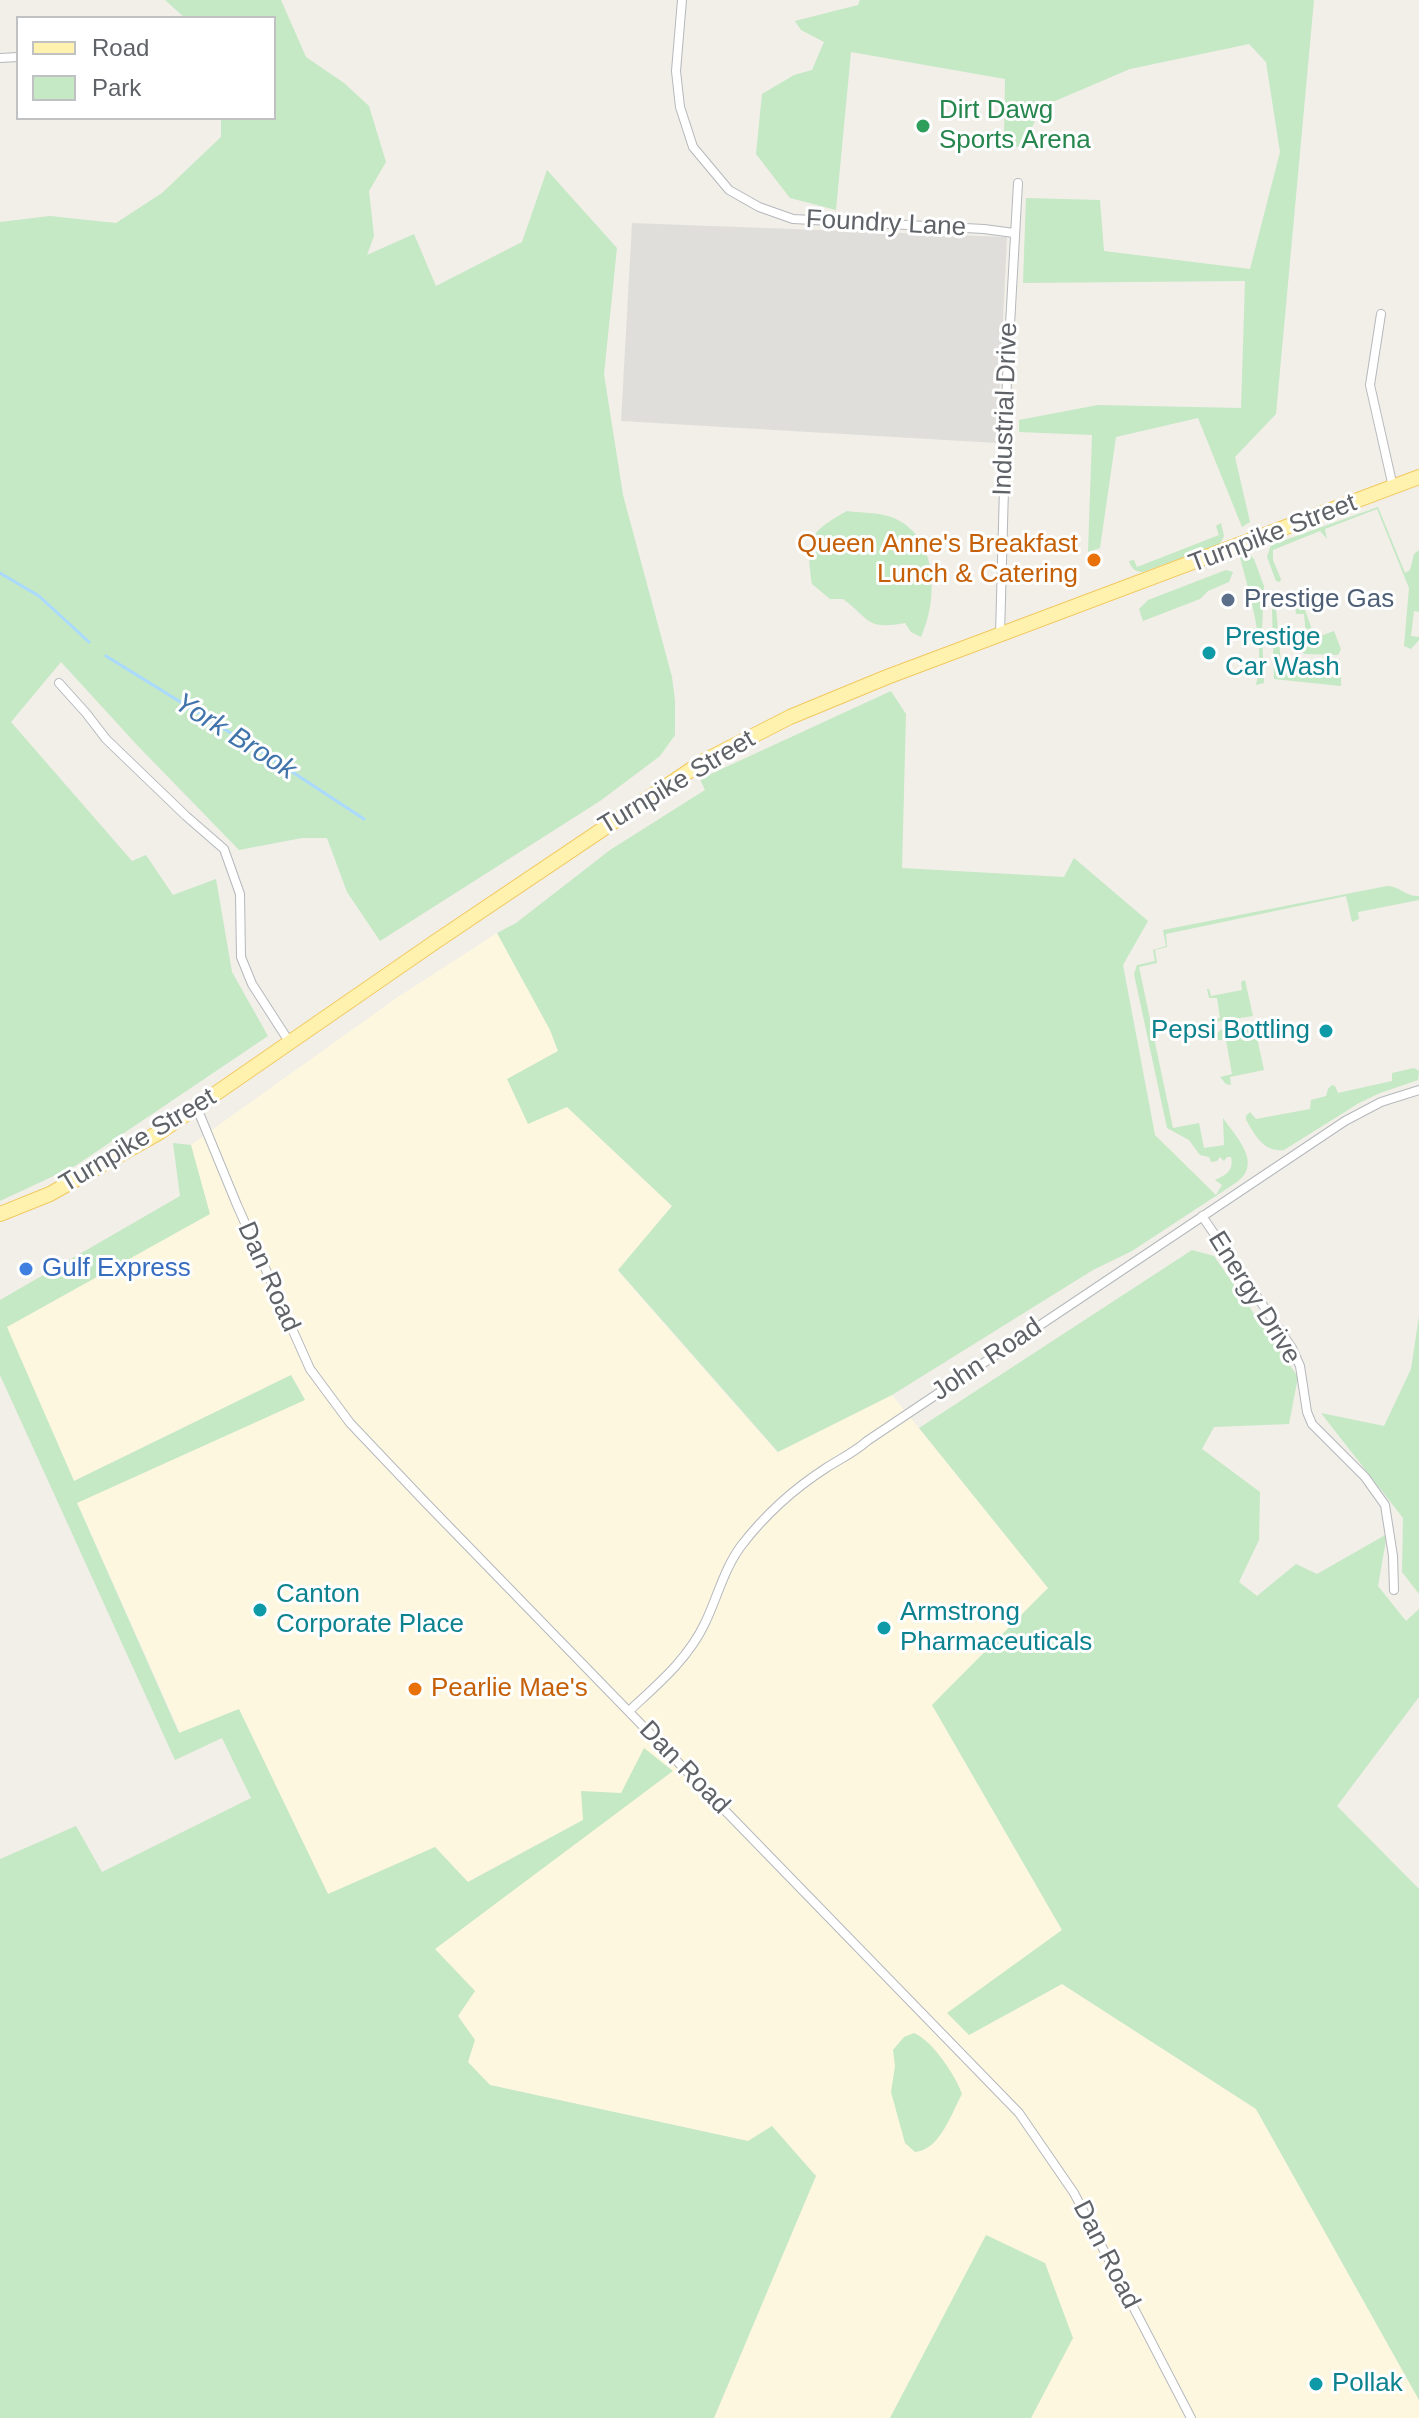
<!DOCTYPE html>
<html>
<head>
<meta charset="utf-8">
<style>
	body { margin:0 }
	#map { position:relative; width:1419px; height:2418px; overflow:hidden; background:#f1efe8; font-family:Arial,sans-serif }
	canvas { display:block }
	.legend { position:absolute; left:16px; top:16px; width:260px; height:104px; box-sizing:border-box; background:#fff; border:2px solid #bfc1c3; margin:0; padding:10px 14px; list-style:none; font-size:24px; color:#5f6368 }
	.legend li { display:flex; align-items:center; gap:16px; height:40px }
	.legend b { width:40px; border:2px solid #bfc1c3 }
</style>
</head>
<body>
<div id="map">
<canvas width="1419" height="2418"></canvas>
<ul class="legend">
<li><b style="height:10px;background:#fff2af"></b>Road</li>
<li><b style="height:22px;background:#c5e8c5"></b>Park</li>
</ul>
</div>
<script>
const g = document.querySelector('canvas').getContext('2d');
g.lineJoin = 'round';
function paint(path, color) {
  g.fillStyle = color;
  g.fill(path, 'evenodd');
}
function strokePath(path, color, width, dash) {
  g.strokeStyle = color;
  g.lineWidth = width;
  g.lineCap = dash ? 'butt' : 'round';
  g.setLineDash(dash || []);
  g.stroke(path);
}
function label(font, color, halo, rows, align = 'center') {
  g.font = font + ' Arial,sans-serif';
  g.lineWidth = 6;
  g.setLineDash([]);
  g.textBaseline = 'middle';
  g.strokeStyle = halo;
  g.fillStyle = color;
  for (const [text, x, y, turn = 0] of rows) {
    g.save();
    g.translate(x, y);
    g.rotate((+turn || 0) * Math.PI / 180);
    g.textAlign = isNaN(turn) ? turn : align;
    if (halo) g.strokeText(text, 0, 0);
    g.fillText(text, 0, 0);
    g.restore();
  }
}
paint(new Path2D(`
	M497 933 550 1030 558 1051 528 1123 567 1107 672 1206 618 1271 777 1452 892 1395 1048 1588 932 1705 1062 1930 948 2013 969 2035 1062 1984 1256 2109 1419 2400V2418H1031L1073 2337 987 2235 890 2418H714L816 2175 748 2141 490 2085 468 2062 474 2040 458 2016 475 1991 435 1949 672 1770 621 1793 583 1820 467 1882 435 1847 328 1895 239 1709 180 1733 77 1502 305 1399 291 1375 74 1481 6 1327 209 1214 191 1145 398 997Z`), '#fef7e0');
paint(new Path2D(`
	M632 223 1007 237 997 443 621 421Z`), '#e0deda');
paint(new Path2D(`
	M165 0H281L306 57 344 83 369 106 386 162 369 191 374 236 367 255 414 234 436 286 522 242 547 170 617 248 604 374 623 495 672 677 675 701V735L660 756 600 801 380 941 347 892 327 838H302L239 850 137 745 61 662 11 722 132 861 146 855 173 895 216 879 232 972 268 1036 75 1166 0 1201V222L50 216 116 223 162 193 221 137V118H274V18H185Z
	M860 0H1314L1276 414 1235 457 1250 522 1242 527 1198 418 1116 437 1100 548 1088 552 1092 435 1019 432V420L1098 405 1241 408 1245 281 1023 283 1026 198 1100 200 1104 251 1250 269 1280 152 1266 62 1249 44 1130 69 1041 107 1023 148 1004 144 1005 79 851 52 836 210 790 198 756 154 762 94 794 75 812 70 824 42 801 30 795 21 858 5Z
	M1378 507 1405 573 1410 570 1414 554 1419 550V612L1414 611 1411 636 1419 637V640L1411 649 1404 646 1409 588 1377 509 1325 529 1327 539 1320 531 1273 550V560L1281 579 1280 582 1276 581 1267 557 1271 545Z
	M847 511C860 513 878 512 891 517 938 534 939 598 921 637L911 632 905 623C866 630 871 620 843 599H830L812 584C806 540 807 533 847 511Z
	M1221 523 1224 536 1220 544 1143 572C1135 572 1131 568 1129 561L1134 560 1137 567 1219 535 1216 526Z
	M1248 553 1254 559 1264 586 1262 632 1264 683 1256 685C1266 643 1250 598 1240 557Z
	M1226 570 1233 572 1229 582 1208 591 1200 599 1143 621 1139 609 1148 600Z
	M1280 593 1284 606 1276 608 1281 662H1289L1290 672 1336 676 1337 669 1341 668V686L1274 679 1272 609 1274 599Z
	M1299 593 1315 638 1334 631 1341 649 1338 655 1305 654 1300 651V648L1307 646 1304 614H1296L1294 596Z
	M891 691 906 714 902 868 1064 877 1074 858 1148 921 1123 965 1155 1135 1216 1195 1222 1185 1215 1180C1226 1175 1234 1171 1231 1157H1227L1224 1161 1220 1157 1217 1161 1211 1162 1209 1157 1200 1155 1189 1140 1167 1128 1134 974 1137 965 1155 961 1153 950 1166 946 1163 930 1387 886C1400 886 1406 897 1419 896V900L1358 912 1359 919 1352 922 1346 896 1166 934 1167 947 1155 950 1157 963 1139 967 1173 1128 1199 1123 1204 1148 1224 1145 1223 1118C1236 1137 1263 1163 1237 1182L1132 1251 1093 1270 892 1395 778 1452 618 1270 672 1206 567 1107 528 1124 507 1079 558 1051 550 1030 497 933 516 923 610 850 705 790 700 779Z
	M1245 980 1253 1016 1214 1022V1019L1220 1018 1217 998H1209L1207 989H1209L1211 996 1242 990 1241 982Z
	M1254 1024 1264 1070 1230 1077 1231 1085 1226 1084 1220 1077 1232 1074 1226 1040H1218L1217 1033 1222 1029Z
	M1414 1068 1419 1071 1418 1080 1380 1093 1359 1103 1284 1150C1263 1152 1256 1136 1246 1120V1116L1250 1112 1256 1119 1310 1109 1311 1100 1326 1096 1328 1089 1332 1085 1335 1086 1338 1093 1392 1081V1073Z
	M173 1143 191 1145 210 1214 7 1327 74 1481 291 1375 305 1400 77 1503 179 1733 239 1709 328 1894 435 1847 468 1882 583 1820 581 1791 621 1793 644 1748 673 1771 435 1949 475 1991 458 2016 475 2040 468 2062 490 2085 748 2141 772 2126 816 2176 714 2418H0V1859L76 1826 102 1872 251 1798 222 1738 175 1760 0 1375V1300L180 1196Z
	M1192 1250 1214 1256 1298 1377 1289 1424 1214 1427 1202 1449 1260 1492 1259 1540 1239 1582 1257 1596 1296 1564 1317 1574 1387 1534 1378 1586 1406 1621 1419 1609V1697L1337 1806 1419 1889V2400L1256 2109 1062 1984 969 2035 947 2013 1062 1930 932 1705 1048 1588 919 1428Z
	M1419 1316V1594L1402 1572 1403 1518 1321 1413 1384 1426 1411 1369Z
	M914 2033C932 2040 956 2076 962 2094 951 2114 940 2150 915 2152L905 2143 891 2092 895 2066 893 2050 904 2037Z
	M986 2235 1045 2263 1073 2338 1031 2418H890Z`), '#c5e8c5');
strokePath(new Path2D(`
	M0 573 39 596 89 642
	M106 656 268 756 364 819`), '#aadaff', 3);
const street = new Path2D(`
	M682 0 676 71 680 107 693 147 729 190 759 207 793 219 984 229 1014 233
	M0 58 18 57
	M1381 314 1370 385 1393 487
	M1000 635 1007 378 1018 183
	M59 683 86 713 106 739 186 816 224 849 240 894 241 957 252 984 290 1043
	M197 1108 237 1205 310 1369 350 1423 426 1503 1019 2113 1074 2193 1191 2418
	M1202 1216 1292 1348 1300 1366 1307 1412 1312 1424 1365 1477 1385 1505 1393 1556 1394 1590
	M630 1710C658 1684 688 1659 705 1623 717 1598 724 1569 741 1546 764 1516 795 1488 826 1468 840 1459 855 1452 867 1441L1345 1121 1381 1102 1419 1090`);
const primary = new Path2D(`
	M0 1214 50 1194 160 1132 435 942 704 761 790 717 887 677 1419 477`);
strokePath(street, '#b5b8bc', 10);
strokePath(primary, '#f2c960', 16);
strokePath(street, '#fff', 8);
strokePath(primary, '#fff2af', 14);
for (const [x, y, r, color] of [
	[923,126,8,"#2e9e5b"],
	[1094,560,8,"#e8710a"],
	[1228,600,8,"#5c6f8a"],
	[1209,653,8,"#0f9aa8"],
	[1326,1031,8,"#0f9aa8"],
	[26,1269,8,"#3f7fe0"],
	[260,1610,8,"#0f9aa8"],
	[884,1628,8,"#0f9aa8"],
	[415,1689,8,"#e8710a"],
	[1316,2384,8,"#0f9aa8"]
]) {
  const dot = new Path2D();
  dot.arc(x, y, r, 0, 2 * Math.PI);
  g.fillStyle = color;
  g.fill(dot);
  strokePath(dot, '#fff', 3);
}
label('26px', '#27864d', '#fff', [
	["Dirt Dawg",939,111],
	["Sports Arena",939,141]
], 'left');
label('26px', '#5f6368', '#fff', [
	["Foundry Lane",886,224,3],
	["Industrial Drive",1006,409,-88],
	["Turnpike Street",1273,534,-21],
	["Turnpike Street",677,783,-31],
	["Turnpike Street",138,1141,-31],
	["Dan Road",268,1277,66],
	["Energy Drive",1254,1298,58],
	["John Road",987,1360,-34],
	["Dan Road",684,1768,46],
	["Dan Road",1106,2255,63]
]);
label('26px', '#c56008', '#fff', [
	["Queen Anne's Breakfast",1078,545],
	["Lunch & Catering",1078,575],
	["Pearlie Mae's",431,1689,"left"]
], 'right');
label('26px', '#4e5e75', '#fff', [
	["Prestige Gas",1244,600]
], 'left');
label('26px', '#0d838f', '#fff', [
	["Prestige",1225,638],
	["Car Wash",1225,668],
	["Pepsi Bottling",1310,1031,"right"],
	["Canton",276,1595],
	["Corporate Place",276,1625],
	["Armstrong",900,1613],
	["Pharmaceuticals",900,1643],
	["Pollak",1332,2384]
], 'left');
label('26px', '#366cbe', '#fff', [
	["Gulf Express",42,1269]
], 'left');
label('italic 28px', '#4174aa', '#fff', [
	["York Brook",235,737,32]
]);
</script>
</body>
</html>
